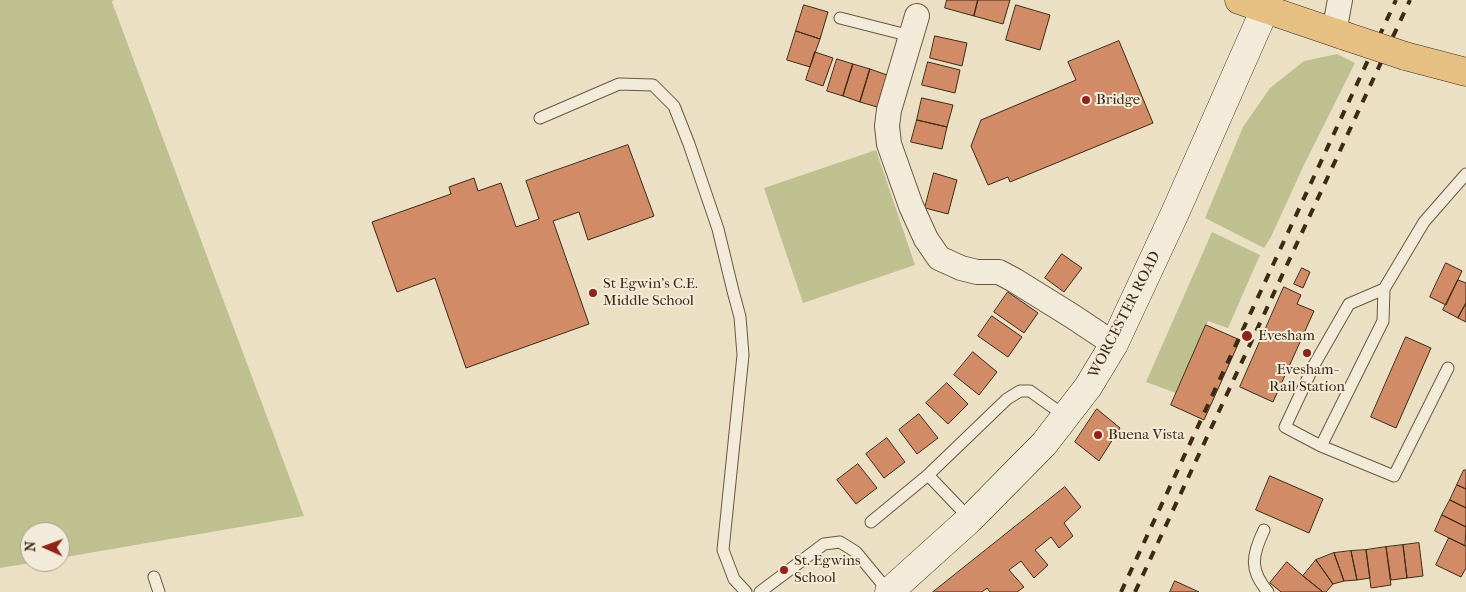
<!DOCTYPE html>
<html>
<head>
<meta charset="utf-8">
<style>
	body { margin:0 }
	#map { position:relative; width:1466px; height:592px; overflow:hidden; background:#ece0c4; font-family:"IM FELL French Canon",serif }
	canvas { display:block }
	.north { position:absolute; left:20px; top:522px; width:50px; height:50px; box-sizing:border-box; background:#f3ebd9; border:1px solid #ab9d8a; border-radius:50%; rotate:272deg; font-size:14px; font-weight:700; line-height:20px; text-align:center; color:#3e2914 }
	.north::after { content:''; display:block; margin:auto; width:18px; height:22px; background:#8f2418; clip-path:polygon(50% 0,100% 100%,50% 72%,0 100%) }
</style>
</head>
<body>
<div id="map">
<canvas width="1466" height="592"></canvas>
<div class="north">N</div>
</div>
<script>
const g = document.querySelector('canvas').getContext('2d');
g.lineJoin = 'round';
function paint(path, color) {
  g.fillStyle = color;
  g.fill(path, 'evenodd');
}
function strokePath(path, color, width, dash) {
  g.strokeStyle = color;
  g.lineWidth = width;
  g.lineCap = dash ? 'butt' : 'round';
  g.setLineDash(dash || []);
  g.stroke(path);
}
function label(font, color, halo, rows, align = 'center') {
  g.font = font + ' "IM FELL French Canon",serif';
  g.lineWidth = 4;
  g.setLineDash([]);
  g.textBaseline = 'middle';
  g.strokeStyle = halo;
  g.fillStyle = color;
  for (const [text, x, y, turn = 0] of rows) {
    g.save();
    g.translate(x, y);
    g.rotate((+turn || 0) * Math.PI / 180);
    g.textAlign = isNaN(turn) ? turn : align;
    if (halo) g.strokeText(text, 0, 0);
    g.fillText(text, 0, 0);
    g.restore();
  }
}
paint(new Path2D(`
	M0 0H113L112 2 304 516 60 558V532H30V562H37L0 568Z
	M1337 54 1355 63 1303 167 1271 237 1264 248 1205 218 1243 127 1270 88 1304 61Z
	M876 150 915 265 803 303 764 188Z
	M1212 232 1260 255 1228 328 1208 321 1176 393 1146 382Z`), '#bfc08f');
const building = new Path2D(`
	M947 0H978L974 16 945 8Z
	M978 0H1010L1003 24 974 16Z
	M804 5 828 12 820 39 796 31Z
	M1016 5 1050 15 1040 50 1006 40Z
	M796 31 820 39 810 67 787 60Z
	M935 36 967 43 962 66 930 58Z
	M1119 41 1153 123 1010 182 1008 177 988 185 971 146 981 120 1076 80 1068 62Z
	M815 52 833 58 823 86 806 80Z
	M837 59 853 64 843 96 827 91Z
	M928 62 960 70 955 93 922 85Z
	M853 64 870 69 860 102 843 96Z
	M870 69 887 75 877 107 860 102Z
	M922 98 953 105 947 127 917 120Z
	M917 120 947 127 942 149 911 142Z
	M628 145 654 216 588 240 579 212 553 221 589 324 466 368 435 278 397 292 372 222 451 194 449 187 474 178 478 191 501 183 516 227 539 219 526 181Z
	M934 173 957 180 948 214 925 208Z
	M1062 254 1082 268 1064 292 1045 278Z
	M1446 263 1462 271 1446 305 1430 297Z
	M1302 268 1310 272 1303 288 1294 284Z
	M1458 280 1466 283V303L1458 318 1443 310Z
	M1284 287 1301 295 1297 304 1314 311 1273 402 1240 387Z
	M1008 292 1038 313 1024 333 994 312Z
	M1466 303V322L1458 318Z
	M992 316 1022 337 1008 357 978 336Z
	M1206 325 1240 340 1204 420 1171 405Z
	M1406 337 1431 348 1396 428 1371 417Z
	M973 352 997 372 979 395 954 375Z
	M947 383 968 404 948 424 926 403Z
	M1097 409 1120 428 1099 461 1075 442Z
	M919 414 938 438 917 454 899 430Z
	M887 438 905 462 884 478 866 454Z
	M858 464 877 488 856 504 837 480Z
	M1464 470H1466V489L1457 485Z
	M1270 476 1323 499 1309 533 1256 510Z
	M1457 485 1466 489V508L1450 500Z
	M1065 487 1081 507 1064 523 1073 536 1059 548 1051 537 1035 550 1048 565 1034 578 1021 561 1009 570 1024 587 1017 592H990L987 588 982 592H933Z
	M1450 500 1466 508V527L1442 515Z
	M1442 515 1466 527 1465 546 1435 531Z
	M1449 538 1466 546V568L1461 577 1436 565Z
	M1419 543 1423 576 1407 578 1403 545Z
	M1403 545 1407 578 1391 580 1386 547Z
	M1386 547 1391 585 1371 588 1366 550Z
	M1366 550 1370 578 1357 580 1351 551Z
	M1351 551 1357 580 1344 581 1334 553Z
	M1334 553 1344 581 1333 584 1316 560Z
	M1316 560 1333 584 1326 592H1323L1303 576Z
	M1287 562 1303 576 1323 592H1281L1270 583Z
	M1175 581 1199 592H1170Z`);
paint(building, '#d18b67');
strokePath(building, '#3e2914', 1);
const service = new Path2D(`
	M840 18 911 36
	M540 118 619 84 653 85 674 106 689 144 718 229 733 291 740 317 743 355 723 550 734 579 746 592
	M1384 289 1349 304 1314 365 1285 427 1321 446 1383 321 1384 289 1424 222 1466 174
	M1321 446 1394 476 1448 368
	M928 475 970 519
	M871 522 928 475 1007 399 1020 391H1030L1065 416
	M1264 530C1252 555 1249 570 1268 592
	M154 577 159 592
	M760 592 824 544 840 542 856 552 889 592`);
const minor = new Path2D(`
	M917 16 889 110 887 126 889 144 911 206 926 239 939 258 961 268 977 272H999L1014 280 1072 316 1114 344
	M1334 32 1340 0`);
const secondary = new Path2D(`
	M889 592 970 519 1044 444 1088 387 1114 344 1175 213 1265 9`);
const primary = new Path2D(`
	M1239 0 1345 36
	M1405 56 1466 72`);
strokePath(service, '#6a5740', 13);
strokePath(minor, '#6a5740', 26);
strokePath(secondary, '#3e2914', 29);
strokePath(primary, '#3e2914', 29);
strokePath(service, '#f3ebd9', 11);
strokePath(minor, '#f3ebd9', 24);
strokePath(secondary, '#f3ebd9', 28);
strokePath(primary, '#e6c082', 28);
strokePath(new Path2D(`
	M1121 592 1396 0
	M1135 592 1410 0`), '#3e2914', 4, [9, 9]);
const primaryBridge = new Path2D(`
	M1345 36 1405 56`);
strokePath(primaryBridge, '#3e2914', 29, []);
strokePath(primaryBridge, '#e6c082', 28);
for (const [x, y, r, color] of [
	[1086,100,5,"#8f2418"],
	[593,293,5,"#8f2418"],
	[1247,336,6,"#8f2418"],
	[1307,353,5,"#8f2418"],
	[1098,435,5,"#8f2418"],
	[784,570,5,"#8f2418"]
]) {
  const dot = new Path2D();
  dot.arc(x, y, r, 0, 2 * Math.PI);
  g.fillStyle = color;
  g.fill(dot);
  strokePath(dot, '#f3ebd9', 2);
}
label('15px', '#3e2914', '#f3ebd9', [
	["Bridge",1096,100],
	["St Egwin's C.E.",603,284],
	["Middle School",603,301],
	["Evesham",1258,336],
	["Evesham-",1307,370,"center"],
	["Rail Station",1307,387,"center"],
	["Buena Vista",1108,435],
	["St. Egwins",794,561],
	["School",794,578]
], 'left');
label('15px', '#3e2914', '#f3ebd9', [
	["WORCESTER ROAD",1125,315,-63]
]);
</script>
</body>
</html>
